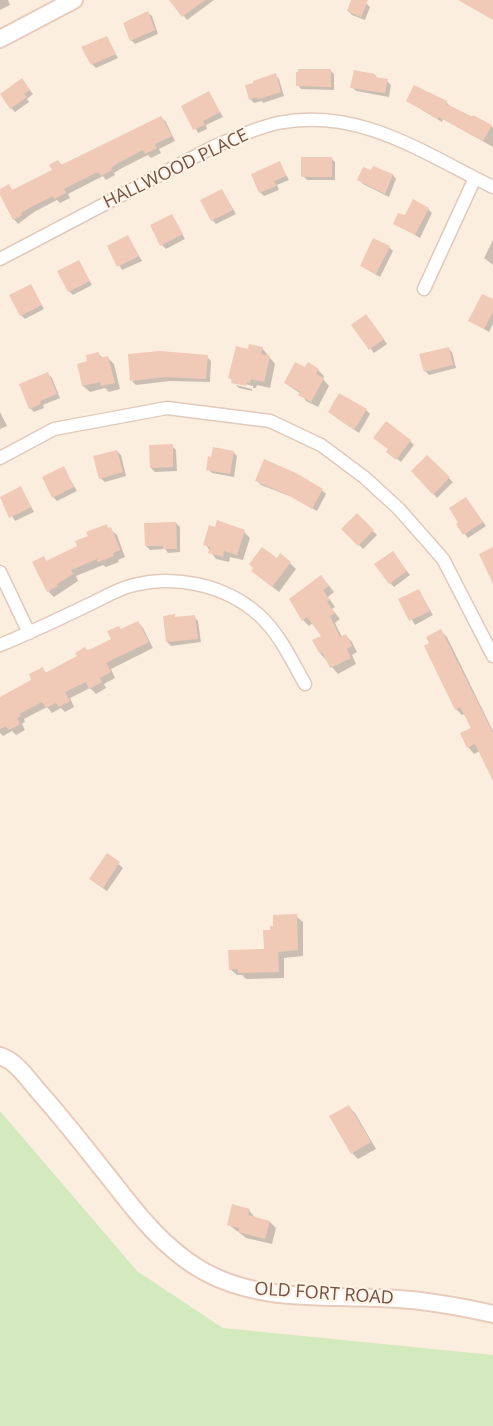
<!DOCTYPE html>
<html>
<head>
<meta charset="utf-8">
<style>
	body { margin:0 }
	canvas { display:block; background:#fceedf }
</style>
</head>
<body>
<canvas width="493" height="1426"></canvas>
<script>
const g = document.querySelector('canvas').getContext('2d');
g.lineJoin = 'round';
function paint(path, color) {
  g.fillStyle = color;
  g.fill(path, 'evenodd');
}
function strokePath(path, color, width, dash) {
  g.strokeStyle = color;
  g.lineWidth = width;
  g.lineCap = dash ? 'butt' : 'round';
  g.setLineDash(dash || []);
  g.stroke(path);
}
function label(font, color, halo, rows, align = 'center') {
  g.font = font + ' "Open Sans",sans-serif';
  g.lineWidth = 4.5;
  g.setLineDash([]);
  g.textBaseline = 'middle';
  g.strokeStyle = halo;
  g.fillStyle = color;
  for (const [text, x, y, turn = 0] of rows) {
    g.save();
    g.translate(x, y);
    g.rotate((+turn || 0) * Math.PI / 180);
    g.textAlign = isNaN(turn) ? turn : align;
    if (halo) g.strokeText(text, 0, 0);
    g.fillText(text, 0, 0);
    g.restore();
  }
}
paint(new Path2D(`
	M0 1111 137 1271 223 1328 493 1355V1426H0Z`), '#d3e9be');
paint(new Path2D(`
	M0 0H8L10 5 0 10Z
	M172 0H214L187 20Z
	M352 0 366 3 370 7 365 20 352 15 348 11Z
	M148 13 152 16 158 34 135 44 131 40Z
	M106 38 118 58 96 68 92 64Z
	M330 70 334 74V90L301 89 298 85Z
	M275 75 279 79 284 96 263 103 262 101 254 103 250 99Z
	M375 75 378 79 387 81 391 85 389 97 356 91 352 87Z
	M25 84 33 94 27 99 29 102 15 112 11 108Z
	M209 93 223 117 206 125 207 129 198 133 183 106Z
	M407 101 446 102 450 106 491 126 493 128V147L443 119 442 122Z
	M161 117 166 122 175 141 159 149 161 153 151 158 148 155 122 168 114 173 115 175 106 180 103 176 68 194 70 198 60 203 57 200 34 212 18 224 14 219 0 191 9 186 13 191 54 171 58 161 63 166Z
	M331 158 335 162V180H307L303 176Z
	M279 162 289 180 277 185 279 190 264 196 260 192Z
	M393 175 396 179 389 197 363 184 359 180Z
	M222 190 236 214 216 224 212 220Z
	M428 209 432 213 420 238 394 223Z
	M172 215 185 239 166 249 162 245Z
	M128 237 142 261 122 270 109 247Z
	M493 240V265L484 258Z
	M389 247 393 251 380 277 361 266Z
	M79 262 92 285 73 295 69 291Z
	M31 286 44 309 25 319 21 315Z
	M493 301V324L489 332 470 321Z
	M370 320 387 344 374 353 353 326Z
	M262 348 275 364 270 388 257 385 256 388H253V386L233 381 230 378 249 351Z
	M448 348 452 352 456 368 429 375 425 371Z
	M98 354 104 359 108 358 114 364 120 389 109 392 105 388 90 392 83 386 89 362Z
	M207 357 211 361 210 382 170 381 136 385 132 381Z
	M305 370H318L324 376 323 379 329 386 318 407 306 401 301 394 285 383Z
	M48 374 52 378 60 398 43 405 44 408 34 412 30 408Z
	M236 385 252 389V391L239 388Z
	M366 410 370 414 359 433 334 416Z
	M0 412 7 426 0 429Z
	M410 441 414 445 401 462 392 455 389 449Z
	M172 446 176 450 177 471 155 472 151 468Z
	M117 451 121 455 126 476 105 482 100 478Z
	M233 452 237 456 234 477 212 473 208 469 212 458Z
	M427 457 453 482 437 498 413 471Z
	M63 468 77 491 57 501 53 497Z
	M257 481 322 490 326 494 317 511 292 497 261 485Z
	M21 488 34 512 15 521 1 498Z
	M466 498 486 526 468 538 458 525Z
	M357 515 377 535 363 549 343 529Z
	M176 523 180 527V552L168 553 165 549 150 550 146 546Z
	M106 526 117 535 125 557 118 560 119 562 106 567 103 565 76 576 78 581 54 597 48 591 43 558 48 562 79 546Z
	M244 532 250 538 243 560 230 557 229 562 216 559 205 544Z
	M393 553 410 575 394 587 390 583Z
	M277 560 290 563 296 569 279 592 260 577Z
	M327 583 334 592 328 597 335 607 332 609 340 619 335 623 342 637 346 636 352 642 357 652 352 655 356 664 338 674 320 653 323 637 313 623 309 626 303 620Z
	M419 591 433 615 415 625 400 600Z
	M174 616 177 618 194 617 198 621 201 642 171 646 167 642Z
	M138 622 143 628 153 648 111 669 115 678 104 684 106 688 96 694 90 688 70 698 74 707 65 712 61 708 52 713 47 707 24 719 25 722 22 724 25 730 16 735 12 731 3 736 0 733V699L33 681 42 669 47 674 87 651 113 640 121 631Z
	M441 631 447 637 493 731V779L480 751 474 754 468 747 462 734 473 729 465 714 462 715 456 709Z
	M108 855 123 868 107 891 95 883Z
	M296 916 303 922V956L284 958V978L246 979 242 975H237L230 969 265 951 271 931Z
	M349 1107 355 1113 376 1149 358 1159 352 1153Z
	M249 1210 255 1218 270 1222 276 1228 272 1244 246 1238 228 1224Z`), '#0003');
paint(new Path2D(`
	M169 0H205L182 17Z
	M351 0H368L361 17 347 11Z
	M458 0H493V20Z
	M148 11 155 30 130 41 123 23Z
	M107 36 116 54 91 65 81 47Z
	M298 69H331V87L296 86V72H298Z
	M354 70 375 74V77L388 79 385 93 350 88Z
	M276 73 281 92 258 99 257 97 249 100 245 85 253 83V81Z
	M22 78 30 90 24 94 27 97 10 109 0 94Z
	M414 85 447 101 446 104 472 117 473 115 492 125 483 141 439 117 438 119 406 101Z
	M209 91 220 112 203 121 205 125 193 130 181 106Z
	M161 116 172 136 155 144 157 148 145 154 143 150 118 163 111 168 112 170 101 176 98 172 64 189 66 193 54 199 53 196 29 208 21 213 22 215 13 220 0 195V189L9 184 12 190 52 170 49 165 58 160 61 165Z
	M301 157H332V177H301Z
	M280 161 286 176 274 181 276 186 259 193 251 174Z
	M373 166 393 174 385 194 357 180 363 167 371 170Z
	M222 189 233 210 211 221 200 200Z
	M413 199 429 208 415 235 393 224 398 213 405 215Z
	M172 214 183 234 160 246 150 225Z
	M128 235 139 256 117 267 107 246Z
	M373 238 390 246 376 274 360 266Z
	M79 260 90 281 68 292 57 271Z
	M31 284 42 305 20 316 9 295Z
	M482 294 493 299V312L484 329 468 321Z
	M366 314 384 339 369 350 351 325Z
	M249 344 263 347 261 354 270 356 264 382 251 379 250 383 247 382 246 386 231 383 232 379 228 378 236 346 248 349Z
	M449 347 453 365 424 372 419 354Z
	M160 351 208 355 206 379 165 377 130 381 128 354Z
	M99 352 100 358 108 356 115 383 101 386 100 382 82 386 77 364 87 361 86 355Z
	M295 362 305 367 308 362 319 369 316 374 324 378 311 402 298 395 300 392 284 383Z
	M48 372 57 394 40 401 41 404 29 409 19 384Z
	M339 393 367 409 354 430 328 412Z
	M386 421 411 440 396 460 386 452 388 449 373 438Z
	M173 444V467L150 468 149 445Z
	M213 447 234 451 230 474 206 470 208 456 211 457Z
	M117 450 123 472 99 479 93 456Z
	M427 455 450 477 433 495 411 471Z
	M264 459 296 473 323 489 312 509 286 494 255 481Z
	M64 466 74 487 52 498 42 477Z
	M21 486 31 507 9 518 0 497Z
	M466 497 483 522 463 535 456 524 458 523 449 508Z
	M357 513 374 530 358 546 341 529Z
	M217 520 245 530 237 555 224 551 223 557 208 553 210 547 203 545 209 525 215 527Z
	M176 522 177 549H163V546H145L144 523Z
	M107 524 108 528 111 527 120 550 113 553 114 556 98 562 97 559 71 570 73 574 57 584 58 586 47 592 32 562 44 556 46 561 77 546 75 541 88 536 86 532Z
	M262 547 277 558 280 553 291 562 272 587 251 571 253 568 249 564Z
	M493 547V584L479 554Z
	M393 551 407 571 389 584 374 564Z
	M321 575 329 586 323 590 330 600 327 602 335 613 330 616 340 637 346 634 352 646 347 649 351 658 330 668 322 652 319 653 312 640 321 636 307 617 302 621 289 599Z
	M419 589 430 611 409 621 398 599Z
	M175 614V617L195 615 198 639 166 642 163 616Z
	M138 621 149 642 106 663 111 672 100 678 102 682 89 689 86 682 65 692 70 701 59 707 56 703 46 708 42 702 19 714 21 716 17 718 20 724 9 730 6 726 0 729V697L31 680 29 674 43 667 45 673 77 656 75 653 85 647 87 650 91 649 111 639 107 631 119 626 121 629Z
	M441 629 493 733V781L475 744 467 748 460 733 471 728 460 707 455 710 424 646 429 643 426 637Z
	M107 853 120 862 103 888 89 879Z
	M297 914 298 950 278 952 279 972 238 973V969L229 970 228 950 264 949 263 930H270V926H273V915Z
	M349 1105 371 1142 351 1154 329 1116Z
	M232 1204 250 1209 248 1215 270 1221 265 1239 238 1232 239 1228 227 1225Z`), '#f1c9b7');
const street = new Path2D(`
	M0 259 213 147C234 138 255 128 278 123 360 107 423 153 493 187
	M424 289 475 178
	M0 458 54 429 167 408 270 421 321 445 364 477 399 509 443 559 493 656
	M0 572 29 633
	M0 645C30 633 59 619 88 605 101 599 116 590 130 586 174 574 224 584 259 615 279 633 292 661 305 684`);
const secondary = new Path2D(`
	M0 39 74 0
	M0 1056C17 1061 28 1080 40 1093 66 1122 90 1154 115 1185 139 1216 164 1247 198 1268 259 1305 331 1294 398 1299 430 1301 462 1307 493 1314`);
strokePath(street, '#e0cabb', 15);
strokePath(secondary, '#e7ccbb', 20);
strokePath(street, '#fff', 12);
strokePath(secondary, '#fff', 16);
label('18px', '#725347', '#fff3e5', [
	["HALLWOOD PLACE",176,169,-26],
	["OLD FORT ROAD",324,1294,4]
]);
</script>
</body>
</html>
